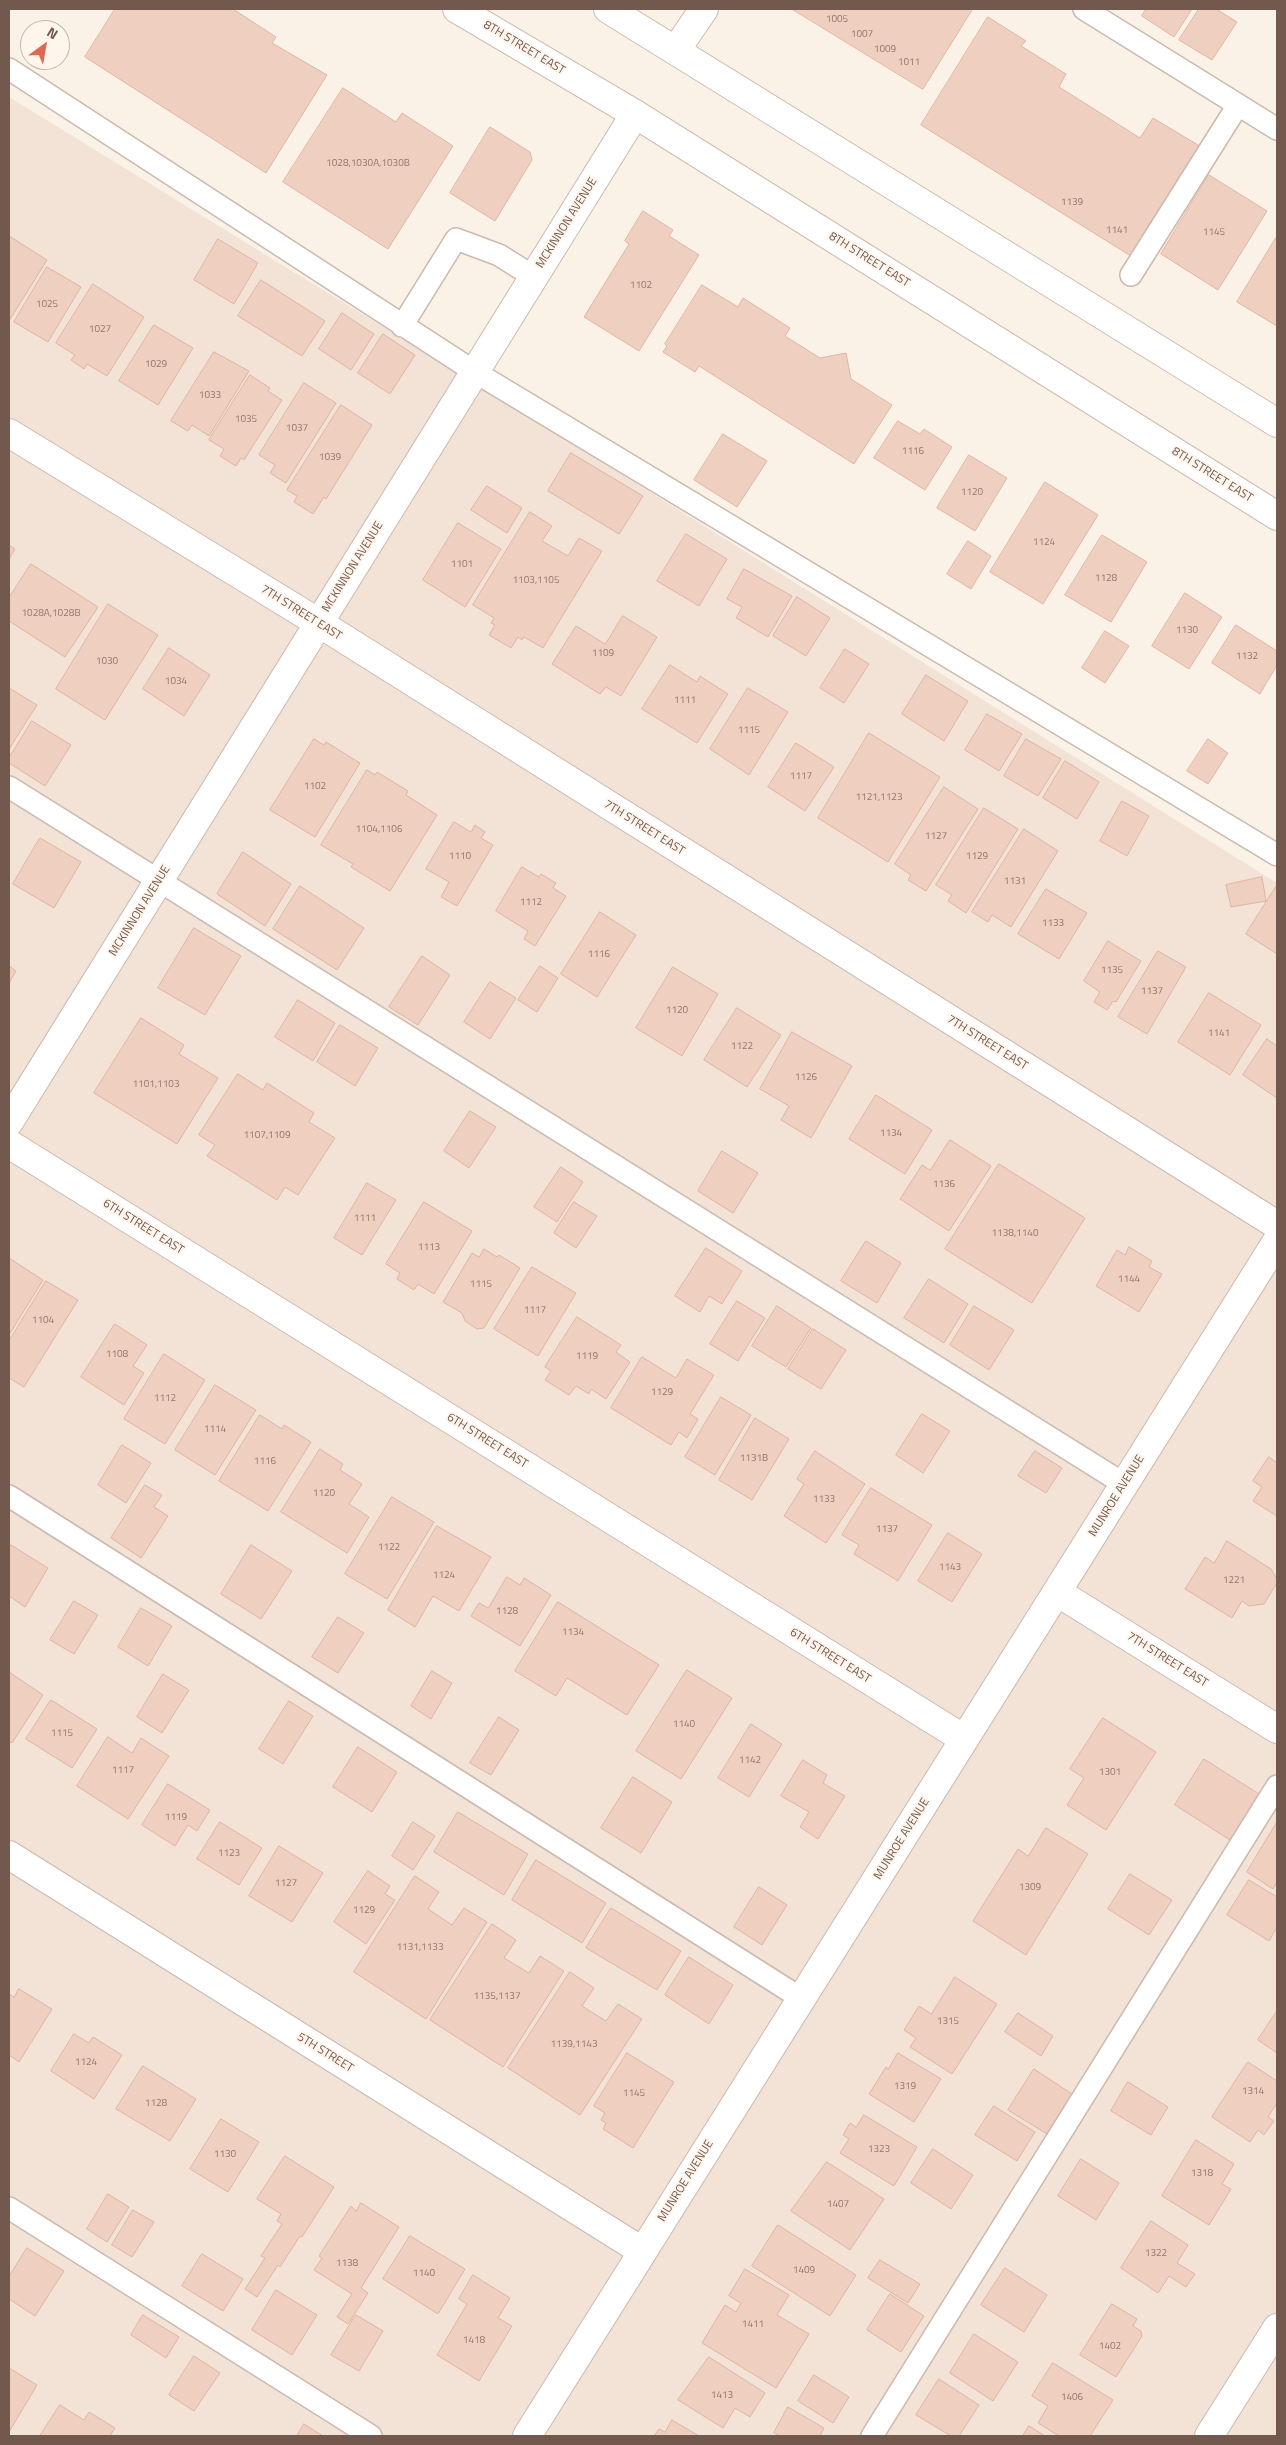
<!DOCTYPE html>
<html>
<head>
<meta charset="utf-8">
<style>
	body { margin:0 }
	#map { position:relative; width:1286px; height:2445px; overflow:hidden; background:#fbf2e7; font-family:"Titillium Web",sans-serif }
	canvas { display:block }
	.frame { position:absolute; inset:0; border:10px solid #73584d; pointer-events:none }
	.north { position:absolute; left:20px; top:20px; width:50px; height:50px; box-sizing:border-box; background:#fef6ed; border:1px solid #c6b7ad; border-radius:50%; rotate:32deg; font-size:14px; font-weight:700; line-height:20px; text-align:center; color:#73584d }
	.north::after { content:''; display:block; margin:auto; width:18px; height:22px; background:#dc6954; clip-path:polygon(50% 0,100% 100%,50% 72%,0 100%) }
</style>
</head>
<body>
<div id="map">
<canvas width="1286" height="2445"></canvas>
<div class="frame"></div>
<div class="north">N</div>
</div>
<script>
const g = document.querySelector('canvas').getContext('2d');
g.lineJoin = 'round';
function paint(path, color) {
  g.fillStyle = color;
  g.fill(path, 'evenodd');
}
function strokePath(path, color, width, dash) {
  g.strokeStyle = color;
  g.lineWidth = width;
  g.lineCap = dash ? 'butt' : 'round';
  g.setLineDash(dash || []);
  g.stroke(path);
}
function label(font, color, halo, rows, align = 'center') {
  g.font = font + ' "Titillium Web",sans-serif';
  g.lineWidth = 4;
  g.setLineDash([]);
  g.textBaseline = 'middle';
  g.strokeStyle = halo;
  g.fillStyle = color;
  for (const [text, x, y, turn = 0] of rows) {
    g.save();
    g.translate(x, y);
    g.rotate((+turn || 0) * Math.PI / 180);
    g.textAlign = isNaN(turn) ? turn : align;
    if (halo) g.strokeText(text, 0, 0);
    g.fillText(text, 0, 0);
    g.restore();
  }
}
paint(new Path2D(`
	M9 97 528 416 1277 883V2436H9Z`), '#f2e3d6');
const building = new Path2D(`
	M115 9H233L276 37 272 43 327 75 266 173 85 57Z
	M792 9H970L972 10 923 89Z
	M1146 9H1192L1174 37 1142 16Z
	M1199 9H1216L1237 22 1212 60 1179 40Z
	M988 17 1026 41 1021 46 1066 74 1059 87 1140 138 1153 118 1203 148 1134 258 921 125Z
	M343 88 396 122 402 113 453 146 388 249 283 182Z
	M490 127 530 152 532 160 495 221 450 193Z
	M1209 175 1267 211 1218 290 1161 254Z
	M643 211 673 230 669 236 699 255 639 351 584 317 629 244 625 241Z
	M9 236 47 260 9 321Z
	M1277 236V326L1237 302Z
	M218 239 258 263 234 304 194 280Z
	M47 267 81 287 48 342 14 322Z
	M261 280 325 321 302 356 238 316Z
	M93 284 144 317 107 376 87 364 84 369 71 360 75 355 56 343Z
	M702 285 738 307 743 298 790 328 785 336 820 358 846 353 851 379 892 405 854 464 699 366 695 372 663 352 667 346 665 344Z
	M342 313 374 334 351 370 319 349Z
	M154 325 193 348 158 405 119 381Z
	M383 334 415 355 390 394 358 373Z
	M214 352 249 371 209 436 192 425 188 431 171 421Z
	M250 375 270 388 268 391 282 400 244 460 241 458 236 466 220 456 224 449 209 440Z
	M304 383 336 403 286 483 270 473 275 465 259 455Z
	M341 405 372 425 326 499 324 497 313 514 294 502 297 496 287 490Z
	M898 421 920 434 924 429 952 447 925 490 874 458Z
	M723 434 767 461 737 507 694 480Z
	M571 453 643 496 619 534 548 491Z
	M969 455 1007 478 975 531 937 508Z
	M1045 482 1098 515 1043 604 990 572Z
	M487 486 522 508 507 533 471 510Z
	M530 512 552 526 542 541 568 556 579 538 602 551 543 648 524 637 522 640 518 637 511 648 489 635 495 625 491 623 494 618 473 605Z
	M458 523 501 549 465 607 423 580Z
	M686 534 727 559 699 606 657 581Z
	M1102 535 1147 562 1111 622 1065 595Z
	M968 541 991 556 971 589 947 574Z
	M9 545 15 549 9 559Z
	M31 564 98 607 65 657 9 621V598Z
	M744 569 792 596 768 637 736 618 742 607 727 599Z
	M1185 593 1222 617 1189 669 1152 646Z
	M797 597 830 618 806 656 773 636Z
	M108 604 158 635 105 720 56 689Z
	M623 616 657 637 621 696 606 687 600 694 552 664 576 626 605 644Z
	M1236 625 1277 651V665L1260 694 1212 663Z
	M1105 631 1129 646 1105 683 1082 668Z
	M169 648 210 675 184 716 143 689Z
	M845 649 869 664 844 703 820 688Z
	M670 665 697 682 700 676 728 694 697 743 642 709Z
	M926 675 968 701 944 741 902 714Z
	M9 688 37 705 9 749Z
	M748 688 788 712 749 775 710 749Z
	M987 714 1022 734 999 771 965 750Z
	M32 721 71 745 45 786 9 763V758Z
	M869 733 940 777 888 862 818 818Z
	M314 739 324 745 326 742 360 763 315 837 270 810Z
	M1026 739 1061 759 1038 796 1004 776Z
	M1208 739 1228 753 1208 784 1187 771Z
	M796 743 834 767 805 811 768 787Z
	M1065 761 1099 782 1077 819 1043 798Z
	M367 770 375 775 377 772 408 791 406 795 437 815 390 891 351 867 353 864 321 845Z
	M944 787 978 809 926 891 908 880 911 875 895 864Z
	M1122 801 1149 816 1127 856 1100 841Z
	M984 808 1018 829 966 913 948 901 952 895 936 885Z
	M454 822 471 832 475 825 485 832 481 838 493 845 457 906 441 897 449 882 426 869Z
	M1024 829 1058 851 1011 927 992 915 988 922 972 912Z
	M40 838 81 862 54 908 13 884Z
	M243 852 291 884 265 926 217 894Z
	M522 867 539 877 541 874 556 883 553 888 566 896 535 946 524 939 528 931 496 911Z
	M1262 877 1266 901 1231 907 1226 885Z
	M1277 885V954L1246 934Z
	M300 886 364 928 337 970 273 929Z
	M1046 889 1087 913 1059 959 1018 934Z
	M600 912 636 935 597 997 561 974Z
	M194 928 241 956 205 1015 158 988Z
	M1108 941 1141 961 1116 1002 1113 1001 1107 1010 1094 1002 1100 992 1084 981Z
	M1158 951 1186 967 1147 1034 1118 1017Z
	M422 956 450 975 418 1025 389 1007Z
	M9 966 16 971 9 983Z
	M540 966 558 978 537 1012 518 1000Z
	M673 967 718 994 682 1056 636 1028Z
	M490 982 516 998 490 1039 464 1022Z
	M1209 993 1261 1025 1230 1075 1178 1042Z
	M298 1000 335 1023 313 1061 275 1037Z
	M737 1008 781 1035 747 1087 704 1060Z
	M141 1018 184 1045 179 1054 218 1078 177 1144 94 1093Z
	M340 1025 378 1048 355 1086 317 1062Z
	M792 1032 852 1066 811 1138 781 1120 789 1106 760 1089Z
	M1267 1039 1277 1046V1098L1243 1075Z
	M238 1074 263 1090 267 1083 314 1113 309 1122 335 1138 298 1195 285 1187 277 1200 207 1156 215 1145 199 1135Z
	M876 1095 932 1130 905 1174 849 1139Z
	M470 1111 496 1127 469 1168 444 1151Z
	M950 1140 991 1166 949 1231 900 1199 922 1165 930 1170Z
	M722 1151 758 1173 733 1213 698 1191Z
	M999 1164 1085 1218 1032 1303 945 1249Z
	M561 1167 583 1182 557 1222 534 1207Z
	M367 1183 396 1200 362 1255 334 1238Z
	M424 1202 472 1231 434 1294 418 1284 414 1290 397 1279 400 1273 386 1264Z
	M574 1202 597 1216 576 1248 554 1233Z
	M866 1241 901 1263 877 1303 841 1281Z
	M1129 1247 1152 1261 1149 1267 1162 1274 1139 1312 1096 1286 1117 1250 1125 1255Z
	M706 1248 742 1271 722 1304 709 1296 700 1312 675 1296Z
	M484 1249 497 1257 499 1255 520 1268 484 1328 477 1329 465 1321 462 1313 443 1302 472 1253 479 1257Z
	M9 1258 43 1280 9 1335Z
	M532 1267 576 1293 538 1356 494 1329Z
	M929 1279 968 1304 944 1343 904 1318Z
	M46 1281 78 1300 24 1387 9 1378V1341Z
	M737 1301 765 1318 738 1361 710 1344Z
	M777 1306 811 1328 786 1367 752 1346Z
	M974 1306 1014 1330 989 1370 950 1345Z
	M577 1317 621 1345 616 1352 630 1362 606 1399 591 1389 589 1394 576 1386 569 1395 545 1380 551 1371 545 1367Z
	M115 1324 147 1345 133 1366 144 1373 124 1405 81 1377Z
	M813 1329 846 1350 821 1389 788 1369Z
	M164 1354 205 1380 165 1444 124 1419Z
	M642 1357 676 1378 687 1359 714 1375 690 1414 698 1419 687 1438 679 1432 671 1445 611 1408Z
	M215 1385 256 1410 215 1475 175 1450Z
	M721 1397 751 1415 715 1475 685 1457Z
	M922 1414 950 1431 923 1473 896 1455Z
	M260 1415 282 1429 284 1425 311 1442 268 1511 219 1481Z
	M755 1418 789 1439 752 1500 719 1480Z
	M122 1445 151 1463 126 1503 98 1485Z
	M320 1449 343 1464 340 1470 362 1484 349 1504 369 1517 347 1553 281 1512Z
	M815 1451 865 1484 826 1543 784 1516 804 1484 797 1479Z
	M1035 1451 1062 1468 1046 1493 1018 1476Z
	M1269 1457 1277 1463V1516L1253 1501 1262 1487 1253 1481Z
	M145 1485 162 1495 154 1507 168 1516 141 1558 111 1538Z
	M871 1488 932 1525 898 1581 854 1554 859 1545 842 1535Z
	M392 1497 434 1522 387 1599 345 1574Z
	M437 1526 491 1557 459 1611 433 1596 415 1627 388 1610Z
	M948 1533 982 1554 952 1602 918 1581Z
	M1227 1541 1271 1569 1277 1579V1583L1264 1604 1249 1606 1242 1601 1232 1618 1185 1589 1205 1557 1214 1563Z
	M11 1545 48 1568 25 1607 9 1596V1549Z
	M251 1545 292 1571 261 1619 221 1594Z
	M507 1577 520 1585 524 1578 551 1595 520 1646 471 1616 479 1603 488 1608Z
	M74 1601 98 1615 74 1654 50 1640Z
	M558 1602 659 1665 627 1715 567 1678 556 1696 515 1671Z
	M141 1608 172 1626 148 1666 118 1647Z
	M338 1617 364 1633 338 1673 312 1657Z
	M687 1670 732 1698 681 1779 636 1751Z
	M432 1671 452 1683 431 1719 411 1706Z
	M9 1672 43 1695 12 1743 9 1741Z
	M163 1674 189 1690 162 1733 137 1717Z
	M51 1700 97 1729 72 1768 26 1739Z
	M289 1701 313 1716 283 1764 259 1749Z
	M499 1717 519 1730 491 1775 470 1763Z
	M1103 1718 1156 1752 1106 1830 1067 1805 1084 1778 1070 1769Z
	M751 1724 782 1744 749 1797 718 1778Z
	M108 1737 132 1753 141 1738 169 1756 128 1819 77 1786Z
	M358 1747 397 1772 372 1812 333 1787Z
	M1204 1759 1259 1794 1230 1840 1175 1805Z
	M803 1760 827 1775 823 1783 845 1796 818 1839 800 1827 809 1812 781 1796Z
	M633 1777 672 1802 641 1853 601 1828Z
	M168 1784 210 1810 197 1831 188 1825 175 1846 142 1825Z
	M458 1812 528 1854 504 1895 434 1852Z
	M220 1822 262 1848 239 1885 197 1859Z
	M413 1822 435 1836 413 1870 392 1856Z
	M1277 1822V1882L1273 1889 1247 1872Z
	M1046 1828 1088 1854 1026 1955 973 1921 1018 1849 1028 1856Z
	M279 1846 323 1873 292 1922 249 1896Z
	M536 1860 606 1903 582 1943 512 1900Z
	M368 1871 390 1886 385 1894 395 1900 366 1944 334 1922Z
	M1130 1874 1172 1900 1149 1935 1108 1909Z
	M415 1876 439 1892 428 1909 452 1925 464 1908 487 1922 426 2019 354 1972Z
	M1249 1880 1277 1897V1927L1269 1941 1227 1915Z
	M759 1887 787 1905 762 1945 734 1927Z
	M611 1908 681 1951 657 1990 586 1948Z
	M492 1924 516 1940 504 1958 529 1973 540 1956 564 1971 503 2067 430 2020Z
	M689 1957 733 1985 709 2024 665 1995Z
	M570 1972 594 1988 582 2006 606 2021 618 2004 642 2019 580 2115 508 2068Z
	M955 1977 997 2004 952 2074 910 2047 916 2038 904 2030 919 2006 931 2014Z
	M19 1989 52 2009 19 2062 9 2055V1994L14 1997Z
	M1277 2011V2053L1258 2040Z
	M1018 2013 1053 2036 1041 2056 1005 2032Z
	M74 2034 89 2043 93 2037 122 2055 94 2099 51 2071Z
	M627 2053 674 2082 633 2148 603 2129 606 2123 601 2120 605 2113 594 2106Z
	M898 2053 941 2079 914 2122 869 2094 886 2067 888 2069Z
	M1248 2062 1277 2081V2103L1268 2117 1274 2121 1264 2135 1258 2130 1250 2142 1212 2117Z
	M143 2066 196 2099 170 2141 116 2109Z
	M1034 2069 1072 2094 1047 2134 1008 2110Z
	M1128 2082 1168 2107 1151 2135 1111 2111Z
	M994 2106 1035 2132 1017 2161 975 2135Z
	M864 2115 917 2147 894 2186 840 2153 849 2139 843 2135 850 2123 856 2127Z
	M221 2119 259 2142 228 2192 190 2169Z
	M1196 2140 1234 2164 1222 2184 1231 2189 1209 2225 1162 2196Z
	M933 2149 973 2175 951 2209 911 2183Z
	M285 2156 334 2187 302 2237 300 2236 280 2267 278 2265 257 2297 245 2289 265 2258 261 2256 282 2224 277 2221 281 2214 257 2199Z
	M1081 2159 1119 2183 1096 2220 1058 2196Z
	M827 2162 884 2199 850 2250 791 2211Z
	M108 2194 129 2207 107 2242 87 2229Z
	M361 2203 399 2227 361 2288 368 2293 348 2324 337 2317 352 2294 314 2270 322 2258 319 2256 351 2206 356 2211Z
	M133 2210 154 2222 132 2257 112 2245Z
	M1151 2221 1188 2245 1177 2263 1195 2274 1186 2287 1169 2276 1158 2293 1121 2268Z
	M778 2225 856 2275 830 2316 752 2266Z
	M410 2236 465 2269 438 2314 383 2279Z
	M27 2248 64 2271 35 2316 9 2299V2277Z
	M202 2254 243 2279 223 2311 182 2286Z
	M880 2260 920 2284 908 2303 868 2278Z
	M1005 2268 1047 2295 1024 2332 981 2305Z
	M745 2269 789 2295 777 2315 809 2334 776 2388 702 2343 725 2305 736 2312 741 2303 729 2296Z
	M473 2275 510 2298 498 2318 512 2326 479 2381 437 2355 467 2304 459 2299Z
	M276 2290 317 2315 292 2355 252 2330Z
	M890 2294 924 2316 901 2352 867 2330Z
	M1112 2304 1137 2319 1133 2326 1141 2331 1142 2336 1116 2377 1080 2355Z
	M143 2315 179 2337 166 2358 131 2335Z
	M356 2315 383 2331 359 2371 331 2355Z
	M974 2334 1018 2362 993 2401 950 2373Z
	M194 2356 220 2373 194 2411 169 2395Z
	M709 2357 765 2393 750 2417 735 2408 723 2428 678 2400Z
	M1053 2363 1113 2400 1090 2436H1059L1038 2423 1048 2406 1032 2396Z
	M9 2368 37 2385 9 2432Z
	M814 2375 849 2397 833 2423 798 2401Z
	M939 2379 979 2405 959 2436H951L916 2415Z
	M60 2405 84 2420 89 2412 115 2428 110 2436H40Z
	M788 2407 824 2428 820 2436H780L774 2433Z
	M672 2420 699 2436H654L659 2429 665 2432Z
	M304 2424 323 2436H297Z
	M1029 2426 1045 2436H1023Z`);
paint(building, '#eecfc0');
strokePath(building, '#e0b5a2', 1);
const lane = new Path2D(`
	M1084 9 1277 129
	M9 69 475 372 1277 855
	M1131 275 1238 105
	M402 326 456 239 499 255 534 277
	M9 787 1124 1484
	M9 1496 802 1999
	M9 2208 371 2436
	M872 2436 1277 1786`);
const street = new Path2D(`
	M676 50 704 9
	M9 433 319 623 1277 1225
	M9 1122 635 114
	M9 1144 964 1739
	M1057 1592 1277 1729
	M9 1855 642 2251
	M527 2436 1277 1241
	M1209 2436 1277 2328`);
const secondary = new Path2D(`
	M457 9 635 114 1277 516
	M608 9 1277 423`);
strokePath(lane, '#ccb9ae', 24);
strokePath(street, '#ccb9ae', 30);
strokePath(secondary, '#d1bbae', 30);
strokePath(lane, '#fff', 21);
strokePath(street, '#fff', 28);
strokePath(secondary, '#fff', 28);
label('10px', '#92766a', null, [
	["1005",837,20],
	["1007",862,35],
	["1009",885,50],
	["1011",909,63],
	["1028,1030A,1030B",368,164],
	["1139",1072,203],
	["1141",1117,231],
	["1145",1214,233],
	["1102",641,286],
	["1025",47,305],
	["1027",100,330],
	["1029",156,365],
	["1033",210,396],
	["1035",246,420],
	["1037",297,429],
	["1116",913,452],
	["1039",330,458],
	["1120",972,493],
	["1124",1044,543],
	["1101",462,565],
	["1128",1106,579],
	["1103,1105",536,581],
	["1028A,1028B",51,614],
	["1130",1187,631],
	["1109",603,654],
	["1132",1247,657],
	["1030",107,662],
	["1034",176,682],
	["1111",685,701],
	["1115",749,731],
	["1117",801,777],
	["1102",315,787],
	["1121,1123",879,798],
	["1104,1106",379,830],
	["1127",936,837],
	["1110",460,857],
	["1129",977,857],
	["1131",1015,882],
	["1112",531,903],
	["1133",1053,924],
	["1116",599,955],
	["1135",1112,971],
	["1137",1152,992],
	["1120",677,1011],
	["1141",1219,1034],
	["1122",742,1047],
	["1126",806,1078],
	["1101,1103",156,1085],
	["1134",891,1134],
	["1107,1109",267,1136],
	["1136",944,1185],
	["1111",365,1219],
	["1138,1140",1015,1234],
	["1113",429,1248],
	["1144",1129,1280],
	["1115",481,1285],
	["1117",535,1311],
	["1104",43,1321],
	["1108",117,1355],
	["1119",587,1357],
	["1129",662,1393],
	["1112",165,1399],
	["1114",215,1430],
	["1131B",754,1459],
	["1116",265,1462],
	["1120",324,1494],
	["1133",824,1500],
	["1137",887,1530],
	["1122",389,1548],
	["1143",950,1568],
	["1124",444,1576],
	["1221",1234,1581],
	["1128",507,1612],
	["1134",573,1633],
	["1140",684,1725],
	["1115",62,1734],
	["1142",750,1761],
	["1117",123,1771],
	["1301",1110,1773],
	["1119",176,1818],
	["1123",229,1854],
	["1127",286,1884],
	["1309",1030,1888],
	["1129",364,1911],
	["1131,1133",420,1948],
	["1135,1137",497,1997],
	["1315",948,2022],
	["1139,1143",574,2045],
	["1124",86,2063],
	["1319",905,2087],
	["1314",1253,2092],
	["1145",634,2094],
	["1128",156,2104],
	["1323",879,2150],
	["1130",225,2155],
	["1318",1202,2174],
	["1407",838,2205],
	["1322",1156,2254],
	["1138",347,2264],
	["1409",804,2271],
	["1140",424,2274],
	["1411",753,2325],
	["1418",474,2341],
	["1402",1110,2347],
	["1413",722,2396],
	["1406",1072,2398]
]);
label('12px', '#73584d', '#fef6ed', [
	["8TH STREET EAST",524,48,31],
	["MCKINNON AVENUE",567,223,-58],
	["8TH STREET EAST",869,260,32],
	["8TH STREET EAST",1212,475,32],
	["MCKINNON AVENUE",353,567,-58],
	["7TH STREET EAST",301,613,32],
	["7TH STREET EAST",644,828,32],
	["MCKINNON AVENUE",140,911,-58],
	["7TH STREET EAST",987,1043,32],
	["6TH STREET EAST",143,1227,32],
	["6TH STREET EAST",487,1441,32],
	["MUNROE AVENUE",1117,1496,-58],
	["6TH STREET EAST",830,1656,32],
	["7TH STREET EAST",1167,1660,32],
	["MUNROE AVENUE",902,1839,-58],
	["5TH STREET",325,2053,32],
	["MUNROE AVENUE",686,2181,-58]
]);
</script>
</body>
</html>
